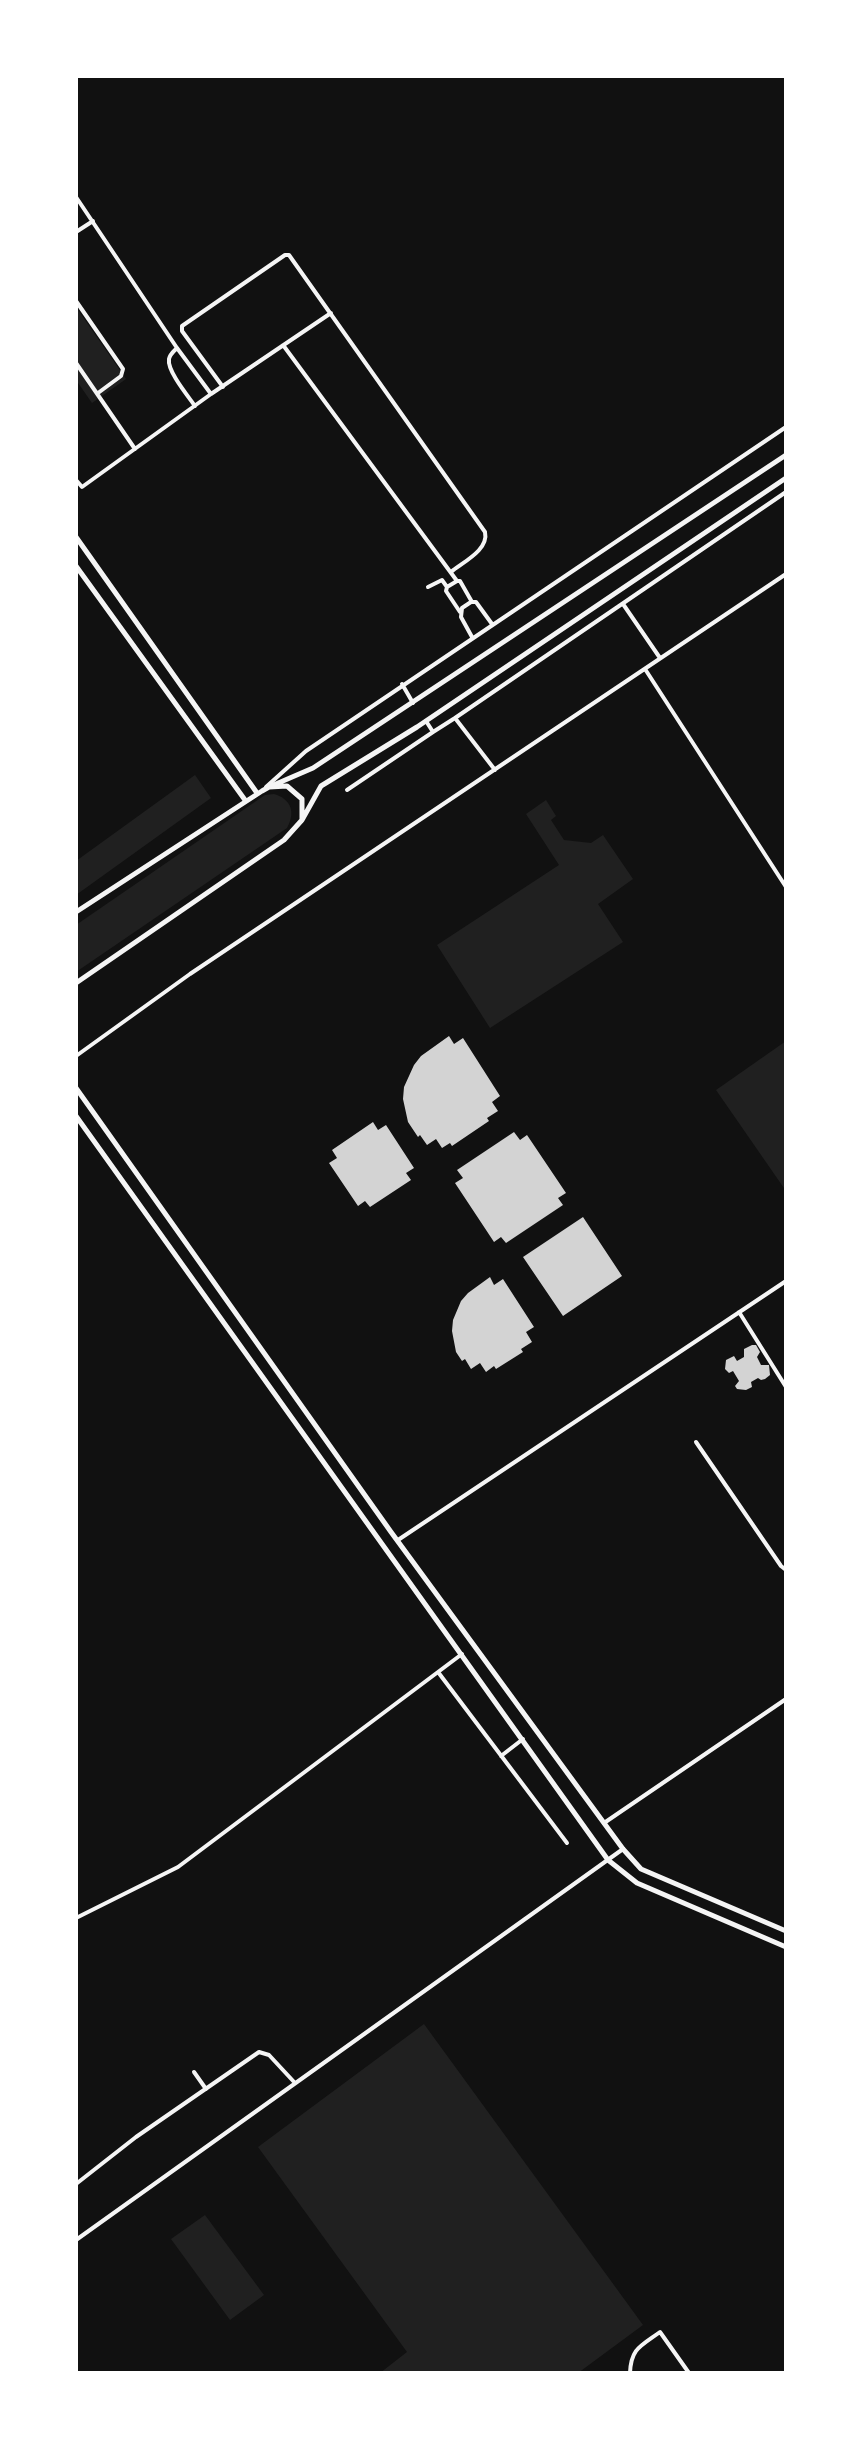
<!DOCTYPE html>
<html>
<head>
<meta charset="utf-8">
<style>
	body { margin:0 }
	#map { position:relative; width:862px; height:2449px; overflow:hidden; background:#111; font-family:"Archivo Narrow",sans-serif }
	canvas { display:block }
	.frame { position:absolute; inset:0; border:78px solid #fff; pointer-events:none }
</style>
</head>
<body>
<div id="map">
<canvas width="862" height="2449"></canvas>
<div class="frame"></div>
</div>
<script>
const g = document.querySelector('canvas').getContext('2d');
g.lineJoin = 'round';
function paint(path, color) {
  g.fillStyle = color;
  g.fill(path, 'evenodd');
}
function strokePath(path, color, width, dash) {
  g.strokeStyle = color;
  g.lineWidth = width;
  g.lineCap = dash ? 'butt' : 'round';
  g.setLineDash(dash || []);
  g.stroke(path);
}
paint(new Path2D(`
	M76 307 126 379 92 403 76 380Z
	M195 775 211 798 76 895V861Z
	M274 794C291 799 296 812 287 828L76 972V925L265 795Z
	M546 800 556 816 551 820 564 840 591 843 603 835 633 879 598 904 623 942 490 1028 437 945 559 865 526 814Z
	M786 1041V1191L716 1090Z
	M424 2024 643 2325 578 2373H380L407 2352 258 2147Z
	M205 2215 264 2295 230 2320 171 2239Z`), '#202020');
paint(new Path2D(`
	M449 1036 454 1044 463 1038 500 1096 492 1102 498 1111 487 1118 489 1121 452 1146 450 1143 442 1148 436 1139 427 1145 420 1135 418 1137 408 1122 403 1099 404 1087 414 1065 421 1056Z
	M373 1122 378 1130 386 1125 414 1168 406 1173 411 1180 370 1207 365 1201 358 1206 329 1163 337 1158 332 1150Z
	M514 1132 520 1140 527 1135 566 1193 558 1198 563 1205 506 1243 501 1237 494 1242 455 1183 463 1178 457 1170Z
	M583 1217 622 1276 563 1316 523 1257Z
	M490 1277 494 1285 503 1279 534 1327 526 1332 532 1342 521 1349 523 1352 496 1369 494 1366 486 1372 480 1363 471 1369 465 1359 462 1361 456 1352 452 1331 453 1320 461 1301 468 1293Z
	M752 1345H756L760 1352 757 1357 761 1365H769L770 1375 765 1379 761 1380 758 1378 751 1382 752 1387 746 1390 737 1389 735 1386 739 1381 733 1371 729 1373 725 1369 726 1360 734 1356 737 1361 744 1357V1349Z`), '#d3d3d3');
strokePath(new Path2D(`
	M76 197 177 348 211 394
	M76 232 93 221
	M76 301 123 369 121 376 98 393
	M283 345 457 581
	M177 348C174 351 170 354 169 359 167 371 188 396 195 406
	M76 363 135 449
	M223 387 182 331V326L285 255H289L485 532C489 550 463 562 451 572
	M76 480 82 487 211 394 331 313
	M428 587 442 580 447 587
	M623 604 660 658
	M460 612 446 591 447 587 457 581H460L472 602
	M472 637 461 617 462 608 471 602H476L492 624
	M645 669 786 887
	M402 684 413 703
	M455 718 495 770
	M426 721 433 732 455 718 786 492
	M266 787 306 751 786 427
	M347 790 433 732
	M76 1056 190 974 786 574
	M739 1312 786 1387
	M696 1442 781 1566 786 1570
	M398 1540 786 1281
	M438 1672 567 1843
	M501 1756 523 1739
	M604 1823 786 1699
	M76 1918 178 1867 462 1654
	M194 2072 206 2089
	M76 2184 136 2137 259 2052 269 2055 295 2083
	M76 2240 623 1849
	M630 2373C631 2348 641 2346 660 2332L689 2373`), '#f5f5f5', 4);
strokePath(new Path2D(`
	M76 537 257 793
	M76 566 245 800
	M76 1088 391 1532 623 1849 641 1869 786 1931
	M76 1116 608 1860 637 1883 786 1947`), '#f5f5f5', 5);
strokePath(new Path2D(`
	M269 787 313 768 786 455
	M302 820 321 786 417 727 786 478
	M76 912 262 791 269 787 287 786 302 799V820L284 840 76 983`), '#f5f5f5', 5);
</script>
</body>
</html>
